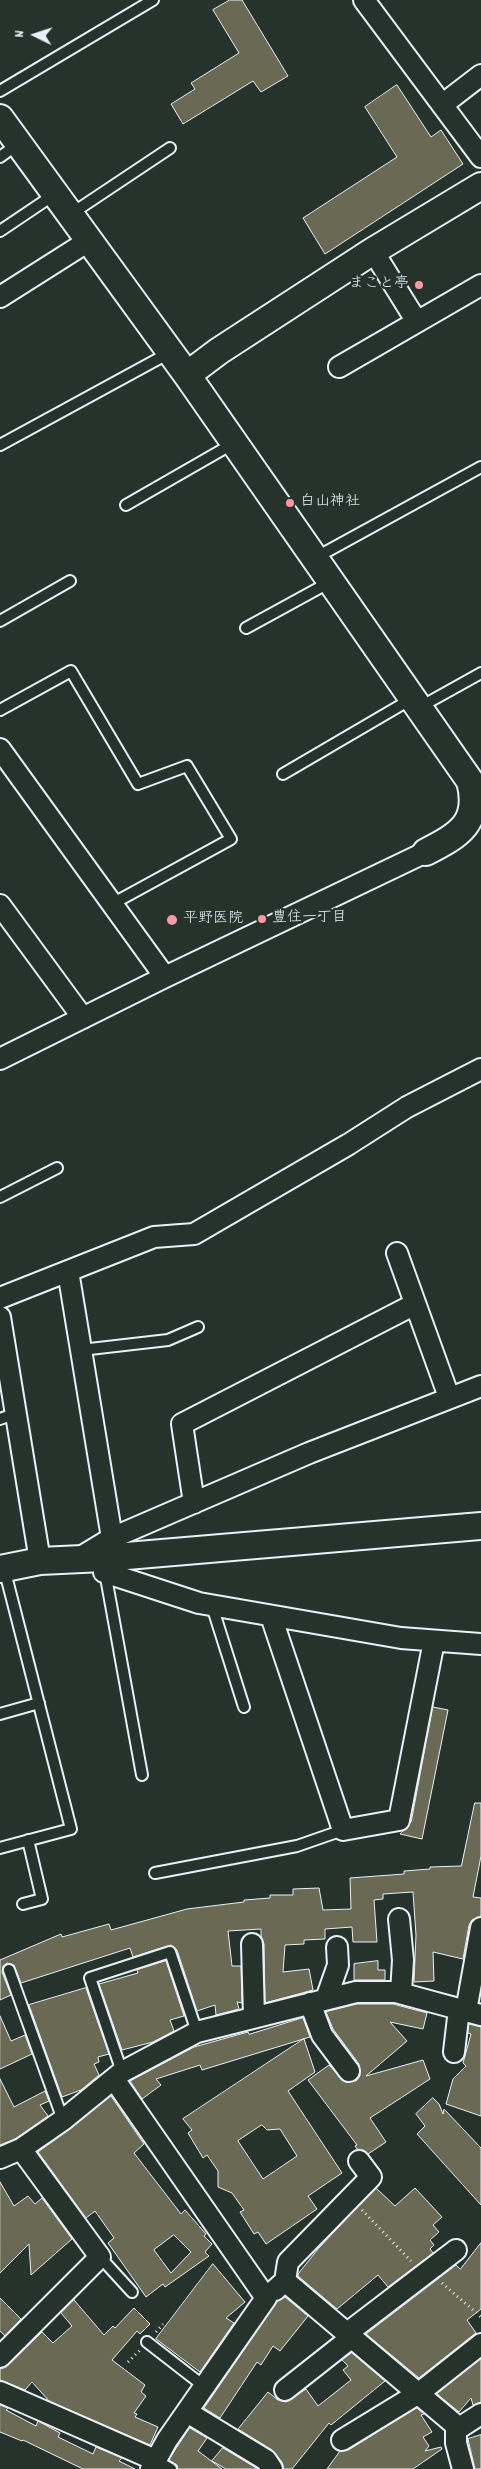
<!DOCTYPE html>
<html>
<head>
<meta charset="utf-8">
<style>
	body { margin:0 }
	#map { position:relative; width:481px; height:2469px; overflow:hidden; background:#26332d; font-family:Dekko,sans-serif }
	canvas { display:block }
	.north { position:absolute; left:10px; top:10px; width:50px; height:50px; -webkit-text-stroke:4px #26332d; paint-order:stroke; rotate:274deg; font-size:14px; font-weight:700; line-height:20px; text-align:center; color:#e8f1f8 }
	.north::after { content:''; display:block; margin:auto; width:18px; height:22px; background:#e8f1f8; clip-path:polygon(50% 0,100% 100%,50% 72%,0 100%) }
</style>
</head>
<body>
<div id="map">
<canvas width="481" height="2469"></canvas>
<div class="north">N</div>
</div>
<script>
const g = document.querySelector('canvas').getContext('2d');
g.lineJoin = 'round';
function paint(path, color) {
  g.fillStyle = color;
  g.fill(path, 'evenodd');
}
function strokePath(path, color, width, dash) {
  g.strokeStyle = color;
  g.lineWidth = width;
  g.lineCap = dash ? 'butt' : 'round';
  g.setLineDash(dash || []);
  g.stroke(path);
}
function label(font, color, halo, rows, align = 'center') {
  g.font = font + ' Dekko,"Klee One",sans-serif';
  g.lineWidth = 5;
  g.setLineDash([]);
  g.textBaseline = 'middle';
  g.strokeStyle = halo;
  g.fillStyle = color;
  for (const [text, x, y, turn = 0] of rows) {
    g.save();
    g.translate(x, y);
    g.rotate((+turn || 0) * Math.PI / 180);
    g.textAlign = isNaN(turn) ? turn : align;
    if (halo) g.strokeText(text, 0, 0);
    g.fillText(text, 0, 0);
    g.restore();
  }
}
const building = new Path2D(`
	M230 0H242L288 76 261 92 253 81 183 124 171 104 195 89 191 83 239 53 213 10Z
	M397 85 431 137 441 130 463 164 325 254 303 218 397 157 365 107Z
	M433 1707 448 1710 422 1839 400 1834 411 1822Z
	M475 1803H481V1856L473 1897 481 1898V1916L472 1920 469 1925 463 1959 433 1952 434 1981 414 1982 416 1935 413 1892 383 1894V1899L374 1900 377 1942H353L352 1927 325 1929V1939L304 1940V1944L285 1945 283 1972 309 1969 313 1990 265 2003 264 1944 261 1936V1929L228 1931 232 1966H241L242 2003 237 2002 239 2009 216 2015 215 2005 197 2011 177 1950 171 1945 133 1957 130 1948 21 1983 14 1965 7 1963 3 1966 2 1972 11 1995 0 2000V1960L61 1934 62 1937 109 1924 111 1930 187 1909 244 1902V1900L270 1898V1895H293V1889L319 1888 323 1910 351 1909 350 1878 404 1874V1871L430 1869V1867L461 1866Z
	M166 1961 184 2016 170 2020 174 2031 153 2042 122 2050 99 1984 138 1973 137 1970Z
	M378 1961V1970H385V1980H354V1964Z
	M86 1988 109 2054 98 2057 99 2062 94 2064 99 2075 81 2090 62 2097 29 2005Z
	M357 2004H393L427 2013 423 2029 390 2022 407 2041 366 2076 423 2060 430 2079 370 2118 386 2142 368 2154 357 2149 355 2146 357 2145 308 2080 329 2065 345 2082 356 2081 360 2076 359 2064 333 2029 326 2012Z
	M0 2016 11 2041 25 2035 32 2054 0 2069Z
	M303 2018 310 2037 202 2070 200 2065 156 2079 161 2085 142 2099 130 2081 194 2047 248 2032 249 2034Z
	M469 2024 481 2027V2116L446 2104 453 2079 466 2066 463 2063 471 2034 468 2033Z
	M304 2039 315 2072 288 2091 342 2173 308 2196 317 2209 266 2244 258 2232 254 2234 240 2212 244 2210 232 2193 218 2187V2171L207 2155 203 2158 188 2133 192 2130 183 2119ZM262 2125 267 2130 280 2129 297 2156 263 2179 238 2141Z
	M0 2079 14 2107 45 2091 49 2101 40 2105 48 2116 15 2139 0 2145Z
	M111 2096 144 2144 134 2153 181 2214 185 2210 206 2234 204 2236 212 2244 205 2252 209 2256 165 2287 163 2284 146 2297 108 2243 114 2238 95 2211 86 2218 38 2152 70 2129ZM174 2235 191 2252 171 2273 154 2250Z
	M433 2098 439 2104 443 2114 444 2109 481 2148V2205L417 2134 425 2126 416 2114Z
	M0 2182 14 2206 28 2196 35 2204 42 2198 72 2239 31 2275 29 2244 0 2273Z
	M376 2188 395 2206 415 2188 442 2217 433 2225 439 2232 430 2240 434 2245 430 2249 433 2253 388 2287 378 2275 337 2309 298 2276V2274L318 2249Z
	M481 2243V2309L467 2320 476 2333 419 2378 366 2334 456 2265 460 2269Z
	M213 2264 245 2302 226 2318 234 2323 200 2372 156 2339Z
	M285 2297 308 2316 280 2351 273 2346 261 2365 257 2362 220 2418 204 2408 277 2302Z
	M0 2298 21 2319 5 2336 0 2331Z
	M74 2300 104 2335 113 2326 115 2328 134 2308 150 2324 140 2334 137 2331 112 2360 145 2385 141 2392 146 2396 134 2413 137 2414 135 2417 158 2427 150 2445 49 2401 32 2382 25 2390 0 2380V2369L8 2365 42 2332 53 2343 72 2326 61 2313Z
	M352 2353 385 2381 331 2425 329 2423 292 2469H284L282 2462 272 2450 238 2429 268 2392 278 2400 286 2402 306 2389 318 2406 351 2380 343 2370 348 2366 342 2360Z
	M481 2359V2402L473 2405 471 2398 459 2412 437 2394Z
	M0 2405 8 2408 6 2410 36 2426 38 2421 60 2433 58 2437 93 2454 96 2447 122 2458 119 2461 135 2469H83L23 2440 22 2441 0 2432Z
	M417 2408 424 2414 421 2415 432 2432 423 2437 429 2446 425 2451 441 2447 442 2449 413 2469H327L340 2451 348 2450Z
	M190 2428 207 2438 198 2451 222 2469H178L177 2465 169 2460Z
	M481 2435V2469H475L468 2439Z
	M223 2448 258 2469H226L212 2461Z`);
paint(building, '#6a6954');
strokePath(building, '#e8f1f8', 1);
const service = new Path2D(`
	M0 91 153 0
	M0 157 18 144
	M71 214 170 148
	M0 231 55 194
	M0 445 169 353
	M126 505 234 443
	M315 558 481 467
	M0 621 70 581
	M246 628 330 582
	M420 707 481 673
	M0 710 71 671 138 784 187 766 231 839 112 904
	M283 774 413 698
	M0 1197 57 1168
	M81 1350 168 1340 198 1327
	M0 1419 17 1413
	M105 1572 142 1775
	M212 1606 244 1707
	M0 1714 39 1703
	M0 1848 71 1829 4 1568
	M155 1873 297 1846 343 1830
	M23 1904 42 1899 28 1840
	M9 1970 63 2120
	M122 2072 90 1978 170 1952 197 2032
	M100 2257 132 2292
	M147 2342 205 2387
	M155 2460 171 2469`);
const minor = new Path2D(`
	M364 0 481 157
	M442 105 481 75
	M373 251 417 322
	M0 297 90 240
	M339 367 481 285
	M0 749 165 977
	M0 905 83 1018
	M0 1059 165 977 426 852
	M397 1253 449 1397
	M68 1271 112 1538
	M0 1298 154 1237 194 1234 349 1144 407 1107 481 1069
	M0 1317 40 1561
	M194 1503 182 1424 415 1304
	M79 1558 112 1538 309 1453 481 1386
	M103 1558 104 1572 199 1603 401 1638 481 1644
	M271 1616 343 1830 399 1820 434 1641
	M399 1919 403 1960 401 1993
	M252 1944 254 2017
	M326 1999 338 1965 337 1947
	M310 2003 322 2035 349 2071
	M466 2011 481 1928
	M454 2052 459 2009
	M114 2079 266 2298 167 2440 151 2469
	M0 2158 21 2149 63 2120 122 2072 197 2032 356 1992H396L481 2015
	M285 2281 459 2428
	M275 2290 285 2281 288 2262 371 2177 359 2161
	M346 2334 456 2250
	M0 2357 100 2257 21 2149
	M285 2390 351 2338
	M0 2392 155 2460
	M187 2412 266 2460 272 2469
	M342 2440 419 2393 481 2344
	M463 2469 456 2443V2430L481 2414`);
const tertiary = new Path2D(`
	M0 118 187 375 470 781C481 823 459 835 426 852
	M187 375 219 351 373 251 481 186
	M0 1569 40 1561 103 1558 481 1526`);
strokePath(service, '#e8f1f8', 14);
strokePath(minor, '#e8f1f8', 24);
strokePath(tertiary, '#e8f1f8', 30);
strokePath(new Path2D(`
	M362 2210 411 2261
	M442 2283 481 2317
	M156 2332 163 2324
	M128 2362 140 2350`), '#e8f1f8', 3, [1, 4]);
strokePath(service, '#26332d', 10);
strokePath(minor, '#26332d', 20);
strokePath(tertiary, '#26332d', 26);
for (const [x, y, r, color] of [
	[419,285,5,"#ff9aa2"],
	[290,503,5,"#ff9aa2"],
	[262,919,5,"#ff9aa2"],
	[172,920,6,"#ff9aa2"]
]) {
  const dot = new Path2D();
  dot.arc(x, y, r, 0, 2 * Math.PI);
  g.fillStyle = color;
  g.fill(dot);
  strokePath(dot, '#26332d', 2);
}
label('15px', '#e8f1f8', '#26332d', [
	["まこと亭",409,285,"right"],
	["白山神社",300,503],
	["豊住一丁目",272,919],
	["平野医院",183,920]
], 'left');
</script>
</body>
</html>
